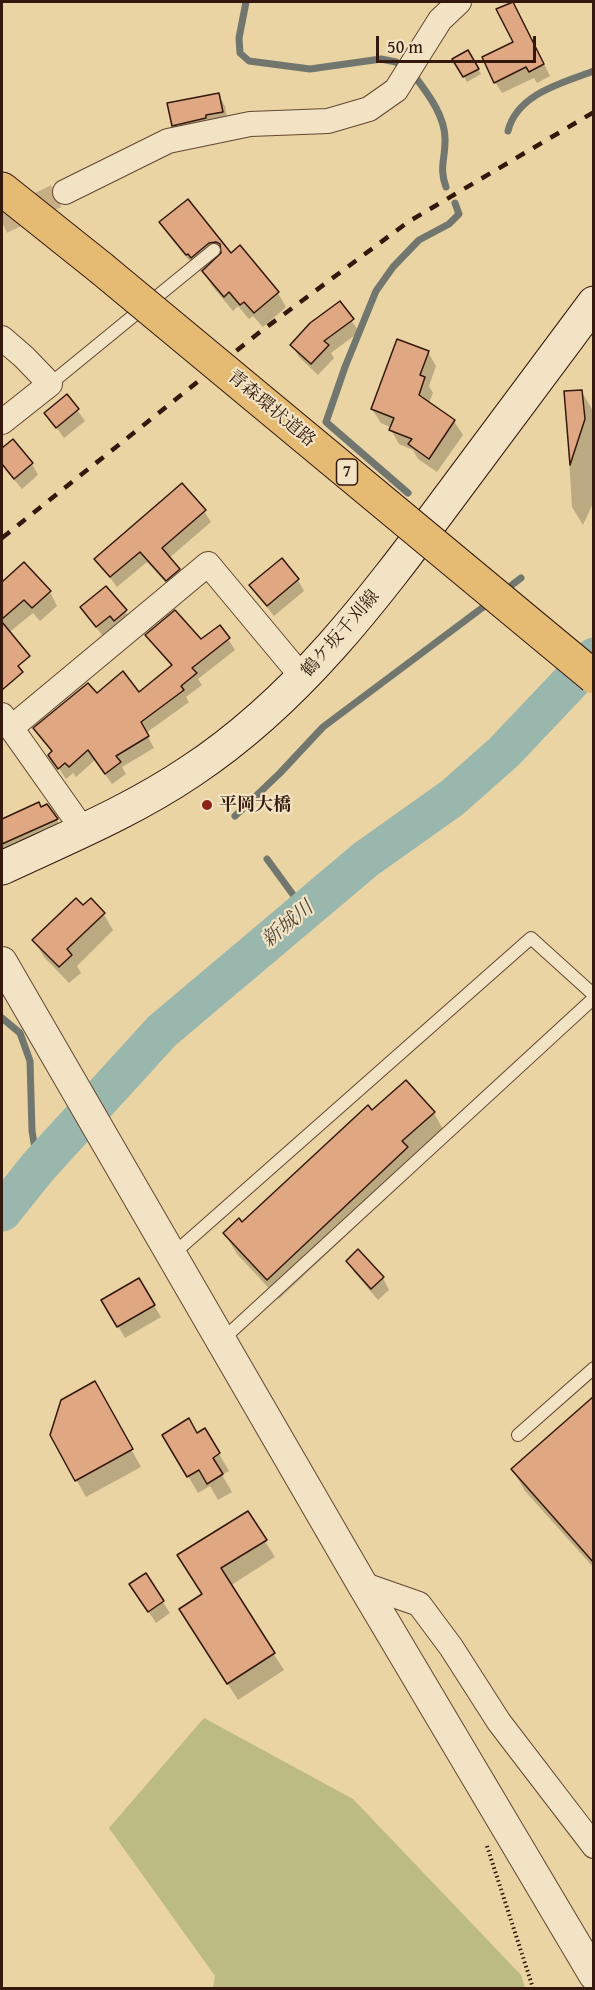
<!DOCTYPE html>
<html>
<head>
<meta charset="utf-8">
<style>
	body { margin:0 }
	#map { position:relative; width:595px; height:1990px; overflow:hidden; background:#ead4a3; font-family:"Gentium Book Plus",serif }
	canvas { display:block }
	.frame { position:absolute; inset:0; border:3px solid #34180d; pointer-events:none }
	.scale { position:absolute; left:376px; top:36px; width:160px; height:27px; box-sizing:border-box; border:3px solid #34180d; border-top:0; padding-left:8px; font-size:18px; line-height:21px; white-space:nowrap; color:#34180d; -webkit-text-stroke:4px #f1e3c3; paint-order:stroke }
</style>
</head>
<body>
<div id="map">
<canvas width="595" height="1990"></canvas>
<div class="frame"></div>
<div class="scale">50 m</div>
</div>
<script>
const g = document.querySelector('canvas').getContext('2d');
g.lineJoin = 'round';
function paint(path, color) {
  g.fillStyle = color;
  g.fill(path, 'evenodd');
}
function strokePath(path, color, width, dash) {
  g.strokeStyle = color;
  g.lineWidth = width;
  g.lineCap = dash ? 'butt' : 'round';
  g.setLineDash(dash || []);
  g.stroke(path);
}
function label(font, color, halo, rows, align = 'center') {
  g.font = font + ' "Gentium Book Plus","Noto Serif JP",serif';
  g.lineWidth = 4.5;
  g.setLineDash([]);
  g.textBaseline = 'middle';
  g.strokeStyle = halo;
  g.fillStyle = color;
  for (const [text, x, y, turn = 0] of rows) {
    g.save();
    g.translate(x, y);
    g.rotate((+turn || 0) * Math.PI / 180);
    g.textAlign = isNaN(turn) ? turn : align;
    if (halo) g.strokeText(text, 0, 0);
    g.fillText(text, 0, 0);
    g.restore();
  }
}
paint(new Path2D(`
	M204 1718 353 1799 521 1975 525 1988H213L215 1976 109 1828Z`), '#bcbb81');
paint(new Path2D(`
	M519 14 550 76 537 83 534 78 502 93 495 82 515 43Z
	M468 52 481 74 467 82 454 59Z
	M218 94 225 106 228 123 180 137 173 125Z
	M188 201 231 255 278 293 286 307 263 327 253 316 249 319 238 306 233 311 212 286 203 270 201 272 197 268 196 269 170 237 161 222Z
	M340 303 359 332 331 353 334 358 318 375 299 357 292 345Z
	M428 352 436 366 429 386 433 393 429 403 454 421 463 435 437 472 418 459 413 450 399 444 391 430 392 428 381 423 372 409Z
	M582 392 593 411 594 417V501L583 525 572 507 565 393Z
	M67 396 85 421 64 438 46 413Z
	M13 441 32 464 38 475 22 489 2 465V450Z
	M204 511 211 522 169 558 185 580 173 591 147 562 117 587 96 559Z
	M24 564 50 592 57 606 40 621 33 613 6 635 2 630V583Z
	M298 580 304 591 274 616 258 596 251 585Z
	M82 608 125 611 132 623 104 638Z
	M147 635 201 641 228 639 235 650 198 679 202 685 186 697 189 702 146 733 154 748 122 767 126 774 112 784 95 760 76 777 73 773 66 779 50 755 53 752 35 728 97 695 139 694 172 667 154 646Z
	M38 804 41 808 57 820 66 836 2 865V821Z
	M83 908 103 913 113 930 77 966 81 973 69 983 44 957 34 940Z
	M372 1112 434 1113 445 1133 414 1161 418 1168 279 1299 237 1254 225 1234 242 1224Z
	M358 1251 383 1278 389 1290 378 1300 354 1272 348 1261Z
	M139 1280 161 1317 125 1338 103 1300Z
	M594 1398V1568L525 1491 512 1469Z
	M104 1400 141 1467 86 1497 51 1435Z
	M205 1430 229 1471 222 1475 232 1492 218 1500 210 1486 198 1493 164 1435H197Z
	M265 1541 275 1557 230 1586 284 1670 238 1700 191 1626 203 1595 179 1556Z
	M145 1575 170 1613 156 1623 138 1596Z`), '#0003');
strokePath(new Path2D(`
	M246 2 239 38 240 53 249 61 310 69 381 59 396 62 402 67
	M416 78C429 95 446 118 445 141 445 160 439 168 446 187
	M508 131C517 94 562 83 594 71
	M408 493 326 422 345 367 376 291 393 267 419 240 449 224 459 214 455 203
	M504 591 521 578
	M235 816 280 773 323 727 490 602
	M267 859 305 911
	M2 1018 20 1033 30 1061 32 1131 38 1167`), '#71776e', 7);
strokePath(new Path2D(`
	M2 1212 38 1167 162 1031 366 859 452 798 504 752 594 657`), '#9ab7ae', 39);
const building = new Path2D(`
	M513 2 544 64 529 72 526 67 494 83 482 57 513 42 496 9Z
	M468 50 479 69 463 77 452 59Z
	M219 93 223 112 206 115V118L172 126 167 103Z
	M188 199 231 253 240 245 279 292 254 313 244 302 240 305 229 292 224 297 202 271 221 253 220 244 216 242 209 243 191 258 188 254 186 255 159 222Z
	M340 301 354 319 324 341 329 345 311 364 290 345 310 323Z
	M397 339 429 351 420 375 425 377 419 395 455 420 429 459 408 444 412 439 389 430 394 418 371 409Z
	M582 390 585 419 570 465 564 391Z
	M67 394 79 409 56 428 44 413Z
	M13 439 33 463 14 479 2 464V448Z
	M182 483 206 510 162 548 180 569 166 581 140 552 110 577 94 559Z
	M282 558 299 579 267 606 249 585Z
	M24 562 51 591 32 608 24 600 2 619V582Z
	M106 586 127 610 114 621 110 616 96 627 80 607Z
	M175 610 201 639 220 625 230 638 192 668 197 673 181 686 184 690 141 722 149 736 116 756 121 762 105 774 88 750 69 767 65 763 58 769 48 755 52 751 33 728 88 683 97 693 123 671 139 692 172 665 145 635Z
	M2 622 30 656 18 666 23 672 2 690Z
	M39 802 41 807 47 804 58 819 2 844V819Z
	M76 898 83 905 91 898 105 913 67 949 72 955 59 967 32 940Z
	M406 1080 435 1112 402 1141 408 1147 267 1280 223 1233 239 1218 242 1222 368 1105 372 1110Z
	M358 1249 384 1277 371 1289 346 1261Z
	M139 1278 155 1305 117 1327 101 1300Z
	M95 1381 133 1449 75 1481 50 1435 61 1400Z
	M594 1396V1563L511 1469Z
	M189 1418 197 1433 205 1428 220 1453 213 1458 223 1474 207 1484 199 1470 187 1477 162 1435Z
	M248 1511 267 1540 221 1568 275 1653 227 1684 179 1609 202 1594 177 1555Z
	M146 1573 164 1601 148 1612 129 1584Z`);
paint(building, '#e0a882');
strokePath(building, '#34180d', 1.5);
strokePath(new Path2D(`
	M2 222 65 192`), '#c6ae85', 24, [24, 12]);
const service = new Path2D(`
	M50 384 214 250
	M172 1255 531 938 594 995
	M222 1340 594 998
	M518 1435 594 1368`);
const minor = new Path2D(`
	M65 192 168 141 250 124 328 121 369 109 396 90 440 20 459 2
	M2 338 24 357 50 384 2 422
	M2 715 84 831
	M11 728 208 564 303 678
	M362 1584 419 1604 451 1647 499 1722 594 1846`);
const tertiary = new Path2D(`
	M2 962 362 1584 594 1975`);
const secondary = new Path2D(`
	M2 868C66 838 132 811 191 771 297 701 373 600 448 499 496 434 545 369 594 303`);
const trunk = new Path2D(`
	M2 189 101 268`);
strokePath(service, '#624732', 14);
strokePath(minor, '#624732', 26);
strokePath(tertiary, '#624732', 32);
strokePath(secondary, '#34180d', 35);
strokePath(trunk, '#34180d', 35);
strokePath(new Path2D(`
	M487 1846 533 1988`), '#34180d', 4, [1.5, 3]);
strokePath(service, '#f1e3c3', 12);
strokePath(minor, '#f1e3c3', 24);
strokePath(tertiary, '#f1e3c3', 30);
strokePath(secondary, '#f1e3c3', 33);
strokePath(trunk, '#e5ba72', 33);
strokePath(new Path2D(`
	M2 538 260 332 408 222 594 112`), '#34180d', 4.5, [10, 10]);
const trunkBridge = new Path2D(`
	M101 268 594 677`);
strokePath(trunkBridge, '#34180d', 35, []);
strokePath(trunkBridge, '#e5ba72', 33);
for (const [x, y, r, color] of [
	[207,805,6,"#8f2418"]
]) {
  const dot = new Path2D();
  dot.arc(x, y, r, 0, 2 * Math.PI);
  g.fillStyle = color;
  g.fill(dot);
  strokePath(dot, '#f1e3c3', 2);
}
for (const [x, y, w] of [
	[347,472,21]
]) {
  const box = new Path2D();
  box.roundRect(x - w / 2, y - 13, w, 26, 4.5);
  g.fillStyle = '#f1e3c3';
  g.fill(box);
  strokePath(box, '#34180d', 1.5);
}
label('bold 16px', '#34180d', null, [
	["7",347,472]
]);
label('18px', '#34180d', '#f1e3c3', [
	["青森環状道路",271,409,40],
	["鶴ケ坂千刈線",341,634,-49]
]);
label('bold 18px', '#34180d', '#f1e3c3', [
	["平岡大橋",219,805]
], 'left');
label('italic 20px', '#53483d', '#f1e3c3', [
	["新城川",288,925,-40]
]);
</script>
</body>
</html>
